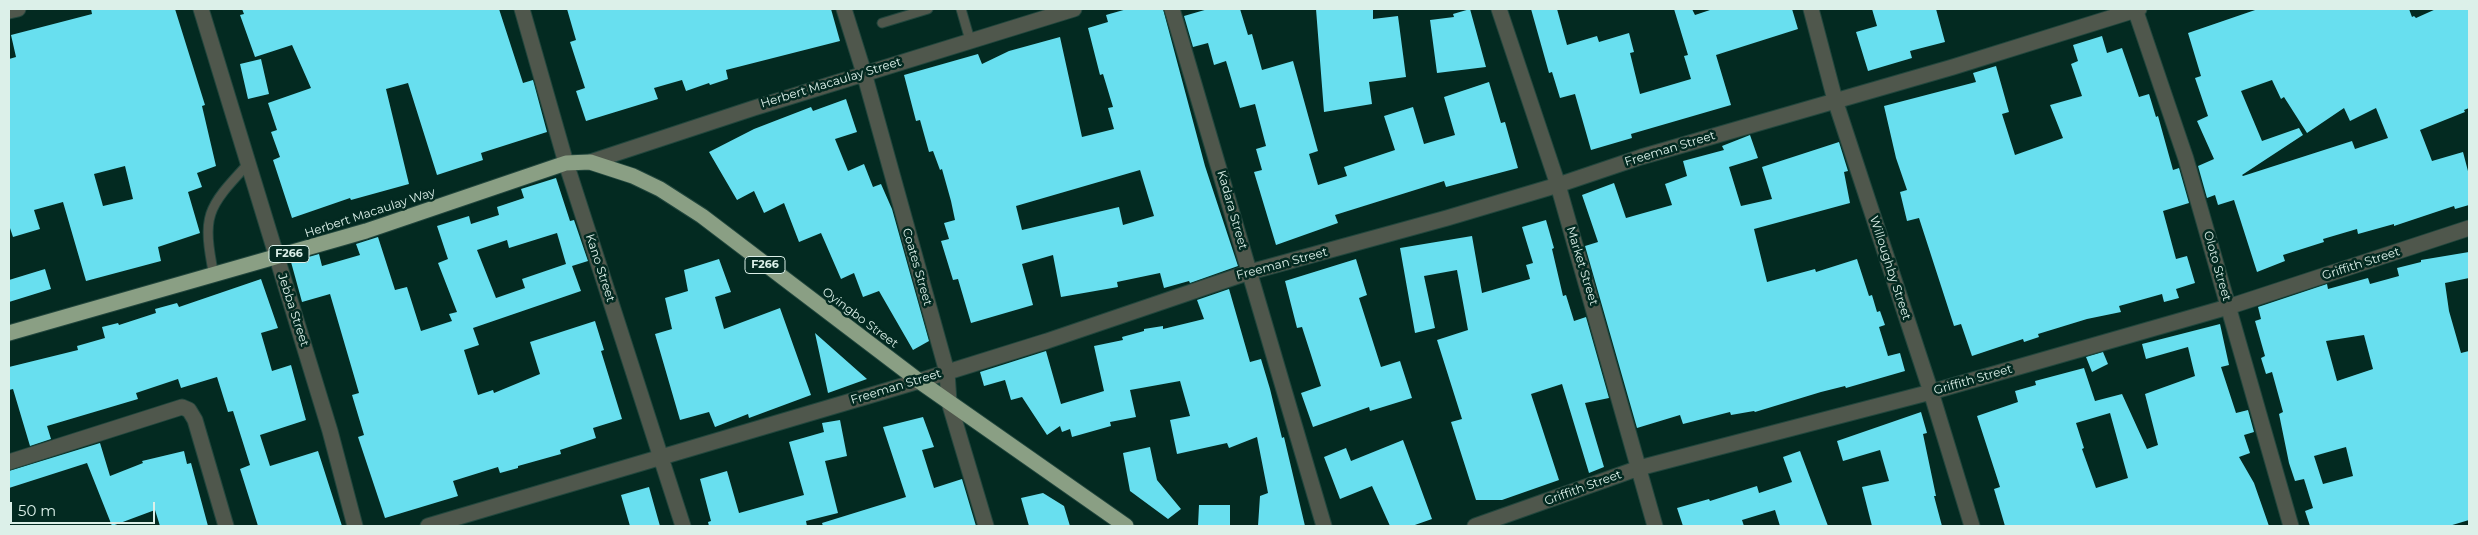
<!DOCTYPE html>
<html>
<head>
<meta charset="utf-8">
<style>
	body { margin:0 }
	#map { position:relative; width:2478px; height:535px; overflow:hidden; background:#032a21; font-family:Montserrat,sans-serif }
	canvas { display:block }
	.frame { position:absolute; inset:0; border:10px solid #dcf0e9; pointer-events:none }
	.scale { position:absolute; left:10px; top:502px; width:145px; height:22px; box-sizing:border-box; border:2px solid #dcf0e9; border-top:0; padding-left:6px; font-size:15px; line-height:18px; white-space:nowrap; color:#dcf0e9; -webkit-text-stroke:4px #032a21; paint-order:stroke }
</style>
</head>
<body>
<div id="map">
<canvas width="2478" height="535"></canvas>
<div class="frame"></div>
<div class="scale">50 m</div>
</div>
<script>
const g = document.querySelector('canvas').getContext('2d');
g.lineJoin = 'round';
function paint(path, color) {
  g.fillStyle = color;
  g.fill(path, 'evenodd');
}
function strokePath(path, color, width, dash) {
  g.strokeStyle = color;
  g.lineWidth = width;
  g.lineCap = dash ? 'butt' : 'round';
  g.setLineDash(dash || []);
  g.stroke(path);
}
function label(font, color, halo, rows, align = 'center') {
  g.font = font + ' Montserrat,sans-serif';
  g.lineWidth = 5;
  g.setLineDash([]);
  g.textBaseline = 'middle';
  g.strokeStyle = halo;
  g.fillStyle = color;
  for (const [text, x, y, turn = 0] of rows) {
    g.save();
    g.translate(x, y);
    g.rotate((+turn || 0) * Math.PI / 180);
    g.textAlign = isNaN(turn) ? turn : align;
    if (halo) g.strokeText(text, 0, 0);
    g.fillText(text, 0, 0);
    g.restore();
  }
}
paint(new Path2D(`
	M91 9H175L205 105 202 106 216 166 197 173 202 187 188 192 200 233 158 247 161 261 86 281 63 202 34 210 40 229 13 237 9 225V59L16 57 11 35 92 14ZM125 166 133 199 103 206 94 174Z
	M242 9H499L523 83 533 80 547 132 481 153 483 160 437 175 408 83 386 89 409 184 351 200 350 198 292 218 273 160 280 157 271 132 277 130 268 103 311 88 292 45 255 57 240 15 244 14Z
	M567 9H831L840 41 726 70 728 79 710 85 709 83 686 91 682 80 654 88 658 99 586 121 576 91 585 88 570 42 576 40Z
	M1127 9H1163L1205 166 1238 266 1190 283 1189 281 1164 288 1160 273 1117 282 1118 287 1061 297 1053 255 1022 264 1033 305 971 323 958 279 953 280 941 241 949 239 944 223 955 220 951 201 942 169 940 170 933 151 929 152 920 120 916 121 904 75 978 54 982 64 1009 51 1060 37 1082 137 1114 129 1108 108 1113 107 1103 74 1100 75 1088 28 1108 22 1106 15ZM1140 170 1154 216 1123 225 1119 207 1022 230 1016 206Z
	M1208 9H1240L1248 35 1252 34 1262 70 1293 61 1318 151 1309 154 1318 185 1347 176 1344 167 1395 150 1384 116 1413 107 1424 144 1455 135 1444 97 1489 82 1501 123 1505 122 1518 168 1446 187 1444 181 1335 215 1338 223 1276 245 1254 172 1262 170 1256 149 1266 146 1255 104 1240 108 1226 61 1214 65 1208 43 1193 47 1184 16Z
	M1316 9H1373V19L1398 16 1406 77 1369 82 1372 104 1324 112Z
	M1470 9 1486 67 1437 73 1430 20 1454 17 1453 14Z
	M1531 9H1557L1567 45 1597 36 1599 42 1629 33 1634 52 1630 53 1640 94 1691 79 1684 56 1688 55 1674 9H1692L1695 15 1713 9H1792L1798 29 1716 55 1731 105 1631 134 1632 138 1591 150 1575 94 1560 98 1552 72 1549 73Z
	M1872 9H1936L1945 42 1910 51 1912 58 1868 71 1856 32 1877 26Z
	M2258 9H2409L2412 17 2414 16 2416 18 2436 9H2469V108L2464 110 2465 112 2420 130 2432 161 2463 152 2469 175V205L2455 209 2454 206 2394 226V224L2358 234 2357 229 2323 239 2324 242 2283 255 2285 261 2257 272 2234 200 2218 205 2215 195 2207 198 2198 166 2214 159 2197 121 2208 116 2195 78 2201 76 2188 33ZM2272 80 2281 99 2284 97 2307 133 2344 108 2350 121 2376 108 2388 138 2355 149 2352 141 2243 176 2242 175 2303 135 2299 128 2262 141 2241 91Z
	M2102 36 2107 53 2122 48 2139 97 2149 94 2156 117 2158 116 2173 170 2179 168 2189 203 2163 211 2176 259 2187 256 2195 283 2176 289 2179 298 2164 302 2162 294 2119 306 2121 312 2087 319 2038 334 2039 337 2024 342 2023 339 1972 356 1961 324 1954 326 1919 218 1907 221 1900 192 1907 190 1896 158 1884 106 1976 82 1973 73 1996 66 2009 112 2002 114 2015 155 2063 138 2050 105 2082 96 2071 64 2078 61 2073 45Z
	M261 59 269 94 248 99 240 64Z
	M846 99 857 132 835 139 848 171 864 164 873 187 881 184 892 209 929 341 913 350 879 291 863 297 854 273 841 279 821 233 799 242 784 203 764 213 754 191 737 200 709 152 754 129 811 107 813 111Z
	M1750 135 1758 158 1729 167 1741 206 1772 199 1762 167 1839 142 1848 171 1844 172 1850 203 1754 229 1767 282 1815 269 1816 272 1857 259 1869 296 1872 295 1877 312 1880 311 1885 325 1879 327 1888 356 1900 353 1905 371 1846 388 1845 386 1821 392 1755 412 1754 411 1731 415 1730 412 1683 424 1680 415 1637 428 1585 246 1598 242 1582 195 1614 183 1626 218 1672 205 1665 184 1687 176 1683 161 1724 150 1722 146Z
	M556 178 570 221 574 220 588 261 572 266 581 291 473 328 479 345 464 350 478 395 493 390 494 393 540 374 530 342 595 321 604 350 601 351 622 419 593 428 596 438 560 450 561 454 518 466V468L500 473 498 467 453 481 458 496 385 518 358 437 364 435 352 395 359 393 330 294 302 302 291 262 319 254 322 266 360 255 356 244 378 237 395 290 407 287 421 331 452 321 449 314 457 312 438 263 448 259 437 226 469 216 471 224 499 215 497 207 524 198 521 189ZM557 233 566 264 522 279 525 288 496 298 477 250 507 240 509 248Z
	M1546 220 1554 248 1552 249 1563 296 1566 295 1574 321 1586 317 1609 398 1585 403 1604 467 1589 473 1562 384 1531 394 1559 480 1502 500H1476L1451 422 1462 419 1437 340 1468 330 1457 270 1424 276 1435 328 1415 333 1400 248 1472 236 1482 293 1530 279 1526 265 1533 263 1522 227Z
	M2469 252V278L2445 283 2449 311 2461 353 2469 351V520L2449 526H2310L2305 511 2313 508 2304 479 2295 481 2289 463 2279 414 2283 412 2272 372 2266 374 2261 358 2265 356 2255 321 2261 319 2258 307 2327 284 2328 289 2368 278 2370 284 2399 276 2397 268 2421 262V260ZM2364 335 2373 369 2337 381 2326 341ZM2346 447 2353 476 2323 484 2314 456Z
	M719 259 731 292 715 297 724 329 780 308 811 395 749 418 748 414 715 427 709 412 680 420 655 334 672 329 665 298 688 291 684 270Z
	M1356 259 1367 295 1359 298 1381 367 1400 361 1412 398 1370 411 1369 407 1313 427 1301 393 1321 386 1302 327 1297 328 1285 281Z
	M45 269 51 289 9 302V280Z
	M261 279 278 328 261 333 272 371 291 365 306 420 260 435 270 466 318 451 342 526H258L240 469 250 465 233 411 228 412 217 377 181 388 178 379 136 393 138 399 47 426 51 439 30 446 13 389 9 390V367L78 350 77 346 105 338 102 327 118 323 119 325 156 313 155 309 177 303 179 307Z
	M1229 289 1250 362 1261 359 1270 389 1282 438 1284 437 1305 526H1258L1260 496 1268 493 1257 437 1229 448 1227 443 1177 454 1170 420 1190 416 1180 381 1130 390 1136 417 1110 422 1111 426 1072 437 1070 429 1062 432 1060 426 1047 435 1022 397 1011 400 1005 380 984 386 980 372 1046 351 1061 404 1104 391 1094 346 1123 340 1122 337 1144 331V329L1163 326V329L1204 319 1197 300Z
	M2220 324 2229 365 2221 367 2236 413 2248 410 2254 432 2244 435 2250 453 2239 457 2254 483 2269 526H2005L1994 489 2000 487 1977 416 2018 402 2015 391 2036 385 2035 381 2084 368 2095 401 2122 394 2147 449 2158 445 2145 394 2195 376 2188 347 2146 359 2142 344ZM2110 413 2128 478 2096 488 2082 449 2084 448 2076 423Z
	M815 333 867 379 828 393Z
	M2103 352 2108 364 2092 372 2086 357Z
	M1921 412 1927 433 1923 434 1936 496H1934L1942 526H1872L1862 487 1889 481 1880 450 1843 461 1837 441Z
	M923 417 934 447 922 450 934 488 962 479 976 526H823L822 523 906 497 883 427Z
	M840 420 847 456 825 461 838 513 806 521 807 526H709L708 522 711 521 700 479 727 471 739 513 804 495 789 442 824 432 822 423Z
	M1403 440 1432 519 1412 526H1390L1372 486 1340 499 1324 457 1346 448 1351 461Z
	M100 443 110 476 143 463 142 461 184 451 187 464 191 463 208 526H160L155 510 112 526 87 463 9 488V471Z
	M1150 447 1157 480 1181 509 1168 519 1130 491 1123 453Z
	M1800 451 1828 526H1780L1775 510 1742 520 1744 526H1683L1677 508 1709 499 1710 501 1757 486 1759 493 1792 482 1783 457Z
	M649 487 660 526H630L621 495Z
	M1043 493 1064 506 1070 526H1029L1021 498Z
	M1199 505H1230V526H1198Z`), '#68dfef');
const lane = new Path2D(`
	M961 9 970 40
	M882 23 928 9
	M214 276C202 215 206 209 248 164`);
const street = new Path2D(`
	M201 9 330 431 355 526
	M522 9 566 163 683 526
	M844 9 864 73 947 372 949 402 986 526
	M1172 9 1324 526
	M1499 9 1558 185 1655 526
	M1811 9 1835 100 1931 392 1972 526
	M2135 9 2186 159 2291 526
	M9 11 18 9
	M590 162 754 108 1074 9
	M9 462 182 407 189 410 195 420 226 526
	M428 526 919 381 1047 341 1250 272 1447 218 1558 185 1641 157 1953 67 2139 9
	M1475 526 1639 468 1931 392 2228 307 2469 228`);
const highway = new Path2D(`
	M9 333 366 231 566 163 590 162 633 176 660 189 702 216 919 381 1126 526`);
strokePath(lane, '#21463d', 11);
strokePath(street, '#21463d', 17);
strokePath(highway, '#21463d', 17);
strokePath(lane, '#4f574c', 9);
strokePath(street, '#4f574c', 15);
strokePath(highway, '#8a9f84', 15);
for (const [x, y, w] of [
	[289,254,40],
	[765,265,40]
]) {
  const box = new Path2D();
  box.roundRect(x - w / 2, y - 8.5, w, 17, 4);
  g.fillStyle = '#032a21';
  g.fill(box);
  strokePath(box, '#dcf0e9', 1);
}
label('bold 11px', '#dcf0e9', null, [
	["F266",289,254],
	["F266",765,265]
]);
label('12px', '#dcf0e9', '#032a21', [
	["Herbert Macaulay Street",831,83,-17],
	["Freeman Street",1670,149,-17],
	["Kadara Street",1232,210,74],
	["Herbert Macaulay Way",370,213,-18],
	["Freeman Street",1282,264,-15],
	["Griffith Street",2361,264,-18],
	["Market Street",1582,266,73],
	["Oloto Street",2217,266,74],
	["Coates Street",917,267,74],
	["Kano Street",600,268,72],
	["Willoughby Street",1890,268,72],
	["Jebba Street",293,310,72],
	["Oyingbo Street",860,318,37],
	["Griffith Street",1973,380,-16],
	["Freeman Street",896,387,-17],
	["Griffith Street",1583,488,-20]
]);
</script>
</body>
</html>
